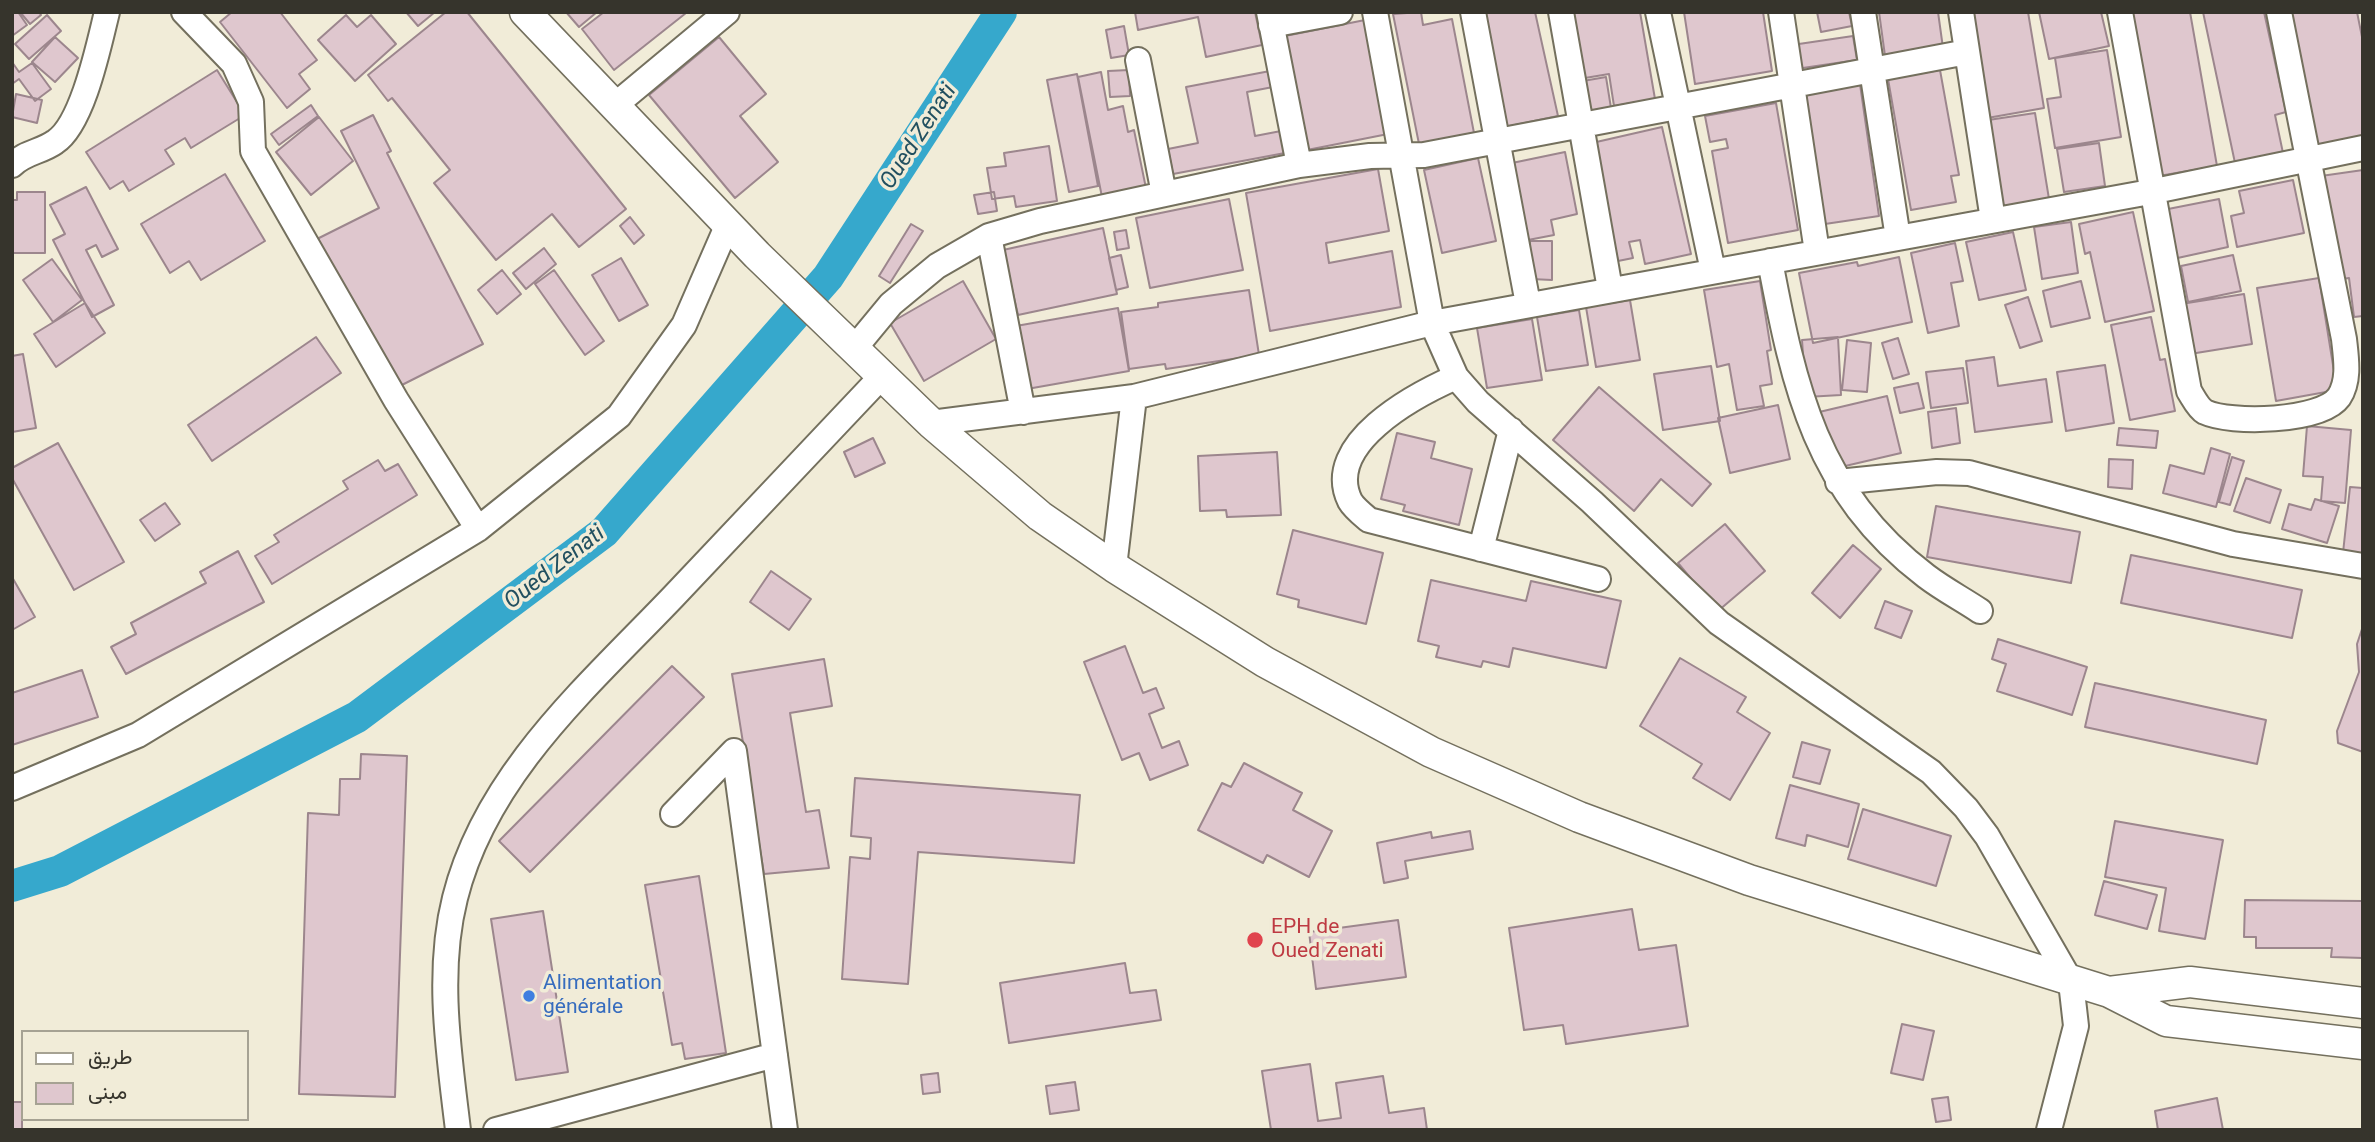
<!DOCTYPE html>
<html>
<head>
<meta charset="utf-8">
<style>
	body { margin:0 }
	#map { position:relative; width:2375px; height:1142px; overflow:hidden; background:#f1ecd8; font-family:Roboto,Vazirmatn,sans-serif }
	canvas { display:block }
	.frame { position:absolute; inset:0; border:14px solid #36342c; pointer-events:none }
	.legend { position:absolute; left:21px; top:1030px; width:228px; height:91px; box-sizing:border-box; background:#f1ecd8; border:2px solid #a6a293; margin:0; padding:9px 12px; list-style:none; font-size:21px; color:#36342c }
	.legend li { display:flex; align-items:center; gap:14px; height:35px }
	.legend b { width:35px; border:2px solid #a6a293 }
</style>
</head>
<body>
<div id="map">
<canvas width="2375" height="1142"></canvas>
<div class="frame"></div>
<ul class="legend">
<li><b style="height:9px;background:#fff"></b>طريق</li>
<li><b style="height:19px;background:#dfc7ce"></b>مبنى</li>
</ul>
</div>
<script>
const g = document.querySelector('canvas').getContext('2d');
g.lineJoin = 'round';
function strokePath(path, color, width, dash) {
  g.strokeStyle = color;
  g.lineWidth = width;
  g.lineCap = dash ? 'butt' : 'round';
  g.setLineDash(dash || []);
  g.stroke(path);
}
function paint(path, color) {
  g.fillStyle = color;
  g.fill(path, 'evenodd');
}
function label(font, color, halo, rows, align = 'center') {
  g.font = font + ' Roboto,sans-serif';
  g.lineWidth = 7;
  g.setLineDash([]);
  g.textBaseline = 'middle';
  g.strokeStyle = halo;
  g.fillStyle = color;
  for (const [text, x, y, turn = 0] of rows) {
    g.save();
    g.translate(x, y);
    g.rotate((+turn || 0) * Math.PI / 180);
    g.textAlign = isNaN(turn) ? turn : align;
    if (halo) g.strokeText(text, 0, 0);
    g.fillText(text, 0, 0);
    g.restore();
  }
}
strokePath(new Path2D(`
	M12 886 60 871 357 717 604 532 828 277 1001 12`), '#36a8cc', 32);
const building = new Path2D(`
	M12 12H18L27 25 12 36Z
	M20 12H39L41 15 30 24Z
	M232 12H280L317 60 299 74 310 89 287 108 220 22Z
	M406 12H435L418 26Z
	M446 12H467L626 209 579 247 552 214 496 260 434 183 450 170 392 98 388 101 368 75Z
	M566 12H597L579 27Z
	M604 12H685L686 13 614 70 582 29Z
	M1135 12H1255L1262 45 1206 57 1198 17 1138 30Z
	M1421 12 1423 25 1452 19 1474 133 1419 144 1393 14Z
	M1480 12H1535L1558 116 1505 127Z
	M1568 12H1640L1655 99 1614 106 1609 74 1579 79Z
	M1684 12H1763L1772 71 1695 84Z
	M1817 12H1849L1852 26 1821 32Z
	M1879 12H1938L1943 48 1885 56Z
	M1959 12H2028L2044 108 1976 120Z
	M2039 12H2101L2109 46 2049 59Z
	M2124 12H2190L2217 166 2153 177Z
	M2203 12H2264L2286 112 2275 115 2283 153 2235 163Z
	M2289 12H2357L2363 42V137L2317 146Z
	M47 15 61 31 29 59 15 44Z
	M346 15 357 27 371 15 396 44 355 81 318 40Z
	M1365 20 1388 134 1307 150 1285 36Z
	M1124 26 1129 55 1111 58 1106 30Z
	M1853 36 1857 60 1796 69 1792 45Z
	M55 37 78 58 55 82 32 62Z
	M719 37 766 94 740 116 778 162 735 198 649 95Z
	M2107 50 2121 137 2055 148 2047 99 2061 97 2055 58Z
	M12 62 19 72 32 63 51 89 35 101 19 79 12 84Z
	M217 70 245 115 191 148 185 138 165 150 174 164 129 191 123 181 110 189 86 152Z
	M1129 70 1130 96 1110 97 1108 71Z
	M1940 70 1959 175 1951 176 1956 202 1911 210 1888 79Z
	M1270 71 1273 87 1247 92 1255 136 1281 131 1285 153 1173 174 1168 149 1198 143 1186 87Z
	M1101 72 1108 110 1123 106 1128 132 1134 130 1147 193 1103 202 1078 77Z
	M1077 74 1098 186 1069 192 1047 80Z
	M1606 77 1611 108 1587 111 1583 81Z
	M1860 84 1879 216 1825 224 1805 92Z
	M16 94 42 100 37 123 12 117Z
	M1776 103 1798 230 1728 243 1712 151 1728 148 1726 139 1710 142 1705 116Z
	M311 105 318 116 279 145 271 134Z
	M2035 113 2049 199 1990 209 1975 122Z
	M373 115 391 151 387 153 483 344 392 390 317 239 379 208 341 131Z
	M319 117 353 161 311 195 276 152Z
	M1662 127 1691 254 1645 264 1640 240 1629 242 1633 258 1618 261 1592 143Z
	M2099 143 2105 186 2064 192 2057 149Z
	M1049 146 1057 201 1016 207 1014 196 992 199 987 168 1006 166 1004 153Z
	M1565 152 1577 214 1551 220 1554 235 1528 240 1512 163Z
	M1478 158 1496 241 1442 253 1424 170Z
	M1378 169 1389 231 1326 243 1329 263 1392 251 1401 307 1270 331 1246 193Z
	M2363 170V316L2354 317 2349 278 2336 280 2321 176Z
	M225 174 265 241 201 280 189 261 170 273 141 224Z
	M2293 180 2304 233 2237 247 2231 216 2244 213 2239 191Z
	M86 187 118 249 102 257 96 245 86 250 114 305 92 317 53 240 65 234 50 205Z
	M17 192H45V253H12V200H17Z
	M994 192 997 211 978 214 974 195Z
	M1229 199 1243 270 1150 288 1136 218Z
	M2219 199 2228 247 2173 259 2163 210Z
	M2133 212 2154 311 2105 322 2090 252 2085 254 2079 224Z
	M630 217 644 235 634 244 620 226Z
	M2071 222 2078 273 2042 279 2034 227Z
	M911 224 923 231 890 283 879 276Z
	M1103 228 1117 294 1018 315 1003 250Z
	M1126 230 1129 248 1117 250 1114 232Z
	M2013 232 2026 290 1979 300 1966 242Z
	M1530 241H1552V280L1531 279Z
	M1955 243 1963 281 1951 283 1959 326 1928 333 1911 253Z
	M544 248 556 264 526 289 513 273Z
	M1121 255 1128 287 1116 290 1109 258Z
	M2233 255 2241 291 2188 302 2181 266Z
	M1899 257 1912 322 1813 343 1799 273 1857 262 1858 266Z
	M621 258 648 305 619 321 592 275Z
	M52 259 82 300 53 322 23 280Z
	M502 270 521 294 497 314 478 290Z
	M554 270 604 341 585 355 535 284Z
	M2319 278 2337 390 2276 401 2257 288Z
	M963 281 996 339 924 381 890 323Z
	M1760 281 1771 350 1767 351 1772 384 1760 386 1764 406 1737 410 1729 364 1717 367 1704 290Z
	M2081 281 2090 318 2051 327 2043 291Z
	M1249 290 1259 355 1166 369 1165 364 1129 369 1121 312 1158 307V303Z
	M2244 294 2252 344 2190 354 2181 304Z
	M2028 297 2042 341 2020 348 2005 305Z
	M1630 300 1640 360 1596 367 1586 307Z
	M85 303 105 333 56 367 34 334Z
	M1118 308 1129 371 1027 389 1016 326Z
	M1579 310 1588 365 1546 371 1537 317Z
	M2151 317 2160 360 2165 359 2175 411 2130 420 2111 325Z
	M1532 319 1542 380 1487 388 1477 328Z
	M316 337 341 373 212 461 188 425Z
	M1838 337 1841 395 1806 397 1802 340Z
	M1898 338 1909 374 1893 379 1882 343Z
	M1847 340 1871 343 1867 392 1842 390Z
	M23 354 36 428 12 432V356Z
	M1994 357 1998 386 2046 379 2052 422 1975 432 1966 361Z
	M2105 365 2114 423 2066 431 2057 372Z
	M1711 366 1720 421 1663 430 1654 374Z
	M1963 368 1968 403 1931 408 1926 372Z
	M1918 383 1924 408 1900 413 1894 388Z
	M1599 387 1711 484 1692 506 1661 479 1634 511 1553 440Z
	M1887 396 1901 453 1828 470 1815 413Z
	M1778 405 1790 459 1730 473 1718 418Z
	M1956 408 1960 443 1932 448 1928 412Z
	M2307 426 2351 430 2345 503 2321 501 2323 477 2303 476Z
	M2119 428 2158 431 2156 448 2117 445Z
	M1397 433 1435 442 1431 458 1472 469 1459 525 1403 511 1405 505 1381 499Z
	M873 438 885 463 855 477 844 452Z
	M58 443 124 562 74 590 12 478V468Z
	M2211 448 2230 454 2216 507 2163 493 2170 465 2204 474Z
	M1277 452 1281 515 1227 517 1226 510 1200 511 1198 456Z
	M2232 457 2244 461 2230 505 2219 502Z
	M2109 459 2133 460 2132 489 2108 487Z
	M378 460 385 471 398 464 417 495 272 584 255 556 279 542 274 535 348 489 343 481Z
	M2246 478 2281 490 2270 523 2234 511Z
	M2350 487 2363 488V555L2343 553Z
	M2315 499 2339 506 2327 543 2282 529 2289 504 2311 510Z
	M165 503 180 524 155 541 140 520Z
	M1936 506 2080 532 2071 583 1927 557Z
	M1725 524 1765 571 1718 611 1678 563Z
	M1293 530 1383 553 1366 624 1298 607 1299 600 1277 594Z
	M1853 545 1881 569 1840 618 1812 593Z
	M238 551 264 602 126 674 111 647 136 634 131 623 206 583 200 572Z
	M2131 555 2302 590 2292 638 2121 603Z
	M771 571 811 599 789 630 750 602Z
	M12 577 35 617 12 630Z
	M1431 580 1526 601 1531 581 1621 601 1606 668 1513 648 1509 667 1483 661 1481 667 1436 657 1439 646 1418 641Z
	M1885 601 1912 611 1901 638 1875 628Z
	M2363 626V752L2338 743 2337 731 2359 672 2357 644Z
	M1998 639 2087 667 2072 715 1997 691 2006 664 1992 659Z
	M1125 646 1143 693 1156 688 1164 708 1149 714 1162 748 1179 741 1188 765 1150 780 1139 753 1122 760 1084 662Z
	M1680 658 1746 697 1737 712 1770 733 1730 800 1693 778 1702 764 1640 726Z
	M824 659 832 706 790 713 806 812 819 810 829 868 764 874 732 674Z
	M672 666 704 697 530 872 499 841Z
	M82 670 98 717 12 745V693Z
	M2095 683 2266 720 2257 764 2085 727Z
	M1802 742 1830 750 1820 784 1793 777Z
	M361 754 407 756 395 1097 299 1094 308 813 339 815 340 779H360Z
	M1244 763 1302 793 1293 810 1332 831 1309 877 1267 855 1263 863 1198 830 1222 783 1231 787Z
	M855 778 1080 795 1074 863 918 852 908 984 842 979 850 857 870 859 871 838 851 836Z
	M1790 785 1859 804 1848 847 1807 835 1805 846 1776 838Z
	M1863 809 1951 836 1936 886 1848 859Z
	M2115 821 2223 840 2205 939 2159 931 2166 888 2105 877Z
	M1470 831 1473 849 1405 861 1408 878 1384 883 1377 843 1431 832 1432 838Z
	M699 876 726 1053 685 1059 682 1043 672 1045 645 885Z
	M2104 881 2157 895 2147 929 2095 915Z
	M2245 900 2363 901V958L2331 957 2332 948H2256V937H2244Z
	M1632 909 1639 950 1676 945 1688 1026 1566 1044 1563 1025 1524 1030 1509 928Z
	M543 911 568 1072 516 1080 491 919Z
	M1398 920 1406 977 1316 989 1309 932Z
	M1125 963 1130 993 1156 990 1161 1020 1009 1043 1000 983Z
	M1902 1024 1934 1031 1923 1080 1891 1073Z
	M1310 1064 1318 1121 1341 1118 1336 1083 1383 1076 1389 1113 1424 1108 1427 1130H1271L1262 1071Z
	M938 1073 940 1092 923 1094 921 1075Z
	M1075 1082 1079 1110 1050 1114 1046 1086Z
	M1948 1097 1951 1120 1936 1122 1932 1099Z
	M2217 1098 2223 1130H2158L2155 1111Z
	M12 1102H22V1130H12Z`);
paint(building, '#dfc7ce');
strokePath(building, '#9c868d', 2);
const minor = new Path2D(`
	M184 12 234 64 251 102 253 151 396 400 478 529
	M1269 12 1299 165
	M1375 12 1432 323 1456 377 1478 402 1592 502 1719 623 1931 772 1966 808 1987 836 2071 982 2076 1026 2049 1130
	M1473 12 1528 304
	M1561 12 1610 289
	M1658 12 1713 271
	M1781 12 1817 252
	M1863 12 1898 238
	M1961 12 1993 220
	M2120 12 2189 391C2193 397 2198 408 2205 412 2230 424 2321 422 2339 397 2350 380 2346 358 2344 339L2279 12
	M1271 25 1340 12
	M1138 60 1164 194
	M614 106 727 12
	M12 165C25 152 41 152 55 142 83 124 99 44 107 12
	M989 236 1023 412
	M1770 261C1794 388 1816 492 1926 576 1943 589 1962 599 1980 611
	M853 350 891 304 937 266 989 236 1040 221 1299 165 1370 156 1424 155 1967 52
	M1456 377C1415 395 1322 444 1350 501 1354 508 1363 515 1369 520L1598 579
	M931 423 1134 397 1432 323 2150 192 2363 148
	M1838 482 1937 472 1969 473 2233 544 2363 566
	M1481 549 1511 430
	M1114 567 1134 397
	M12 788 138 735 478 529 619 416 684 325 728 224
	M673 814 734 751 785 1130
	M458 1130C449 1054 436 973 455 898 486 774 588 686 673 597 742 524 812 450 881 377
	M496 1130 775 1055`);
const tertiary = new Path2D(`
	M525 12 757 255 931 423 1040 516 1114 567 1265 662 1431 752 1579 817 1749 880 2109 992 2166 1021 2363 1044
	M2109 992 2190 982 2363 1003`);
strokePath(minor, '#74705e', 28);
strokePath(tertiary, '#74705e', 33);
strokePath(minor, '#fff', 24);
strokePath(tertiary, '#fff', 30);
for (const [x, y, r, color] of [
	[1255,940,9,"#e0444e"],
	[529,996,7,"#3f7fe0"]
]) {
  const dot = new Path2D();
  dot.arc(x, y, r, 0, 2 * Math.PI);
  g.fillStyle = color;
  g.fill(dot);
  strokePath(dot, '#f1ecd8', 2.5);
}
label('21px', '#be3a42', '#f1ecd8', [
	["EPH de",1271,928],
	["Oued Zenati",1271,952]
], 'left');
label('21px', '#366cbe', '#f1ecd8', [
	["Alimentation",543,984],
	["générale",543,1008]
], 'left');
label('italic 23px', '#225060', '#f1ecd8', [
	["Oued Zenati",919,137,-57],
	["Oued Zenati",555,568,-38]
]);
</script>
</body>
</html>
